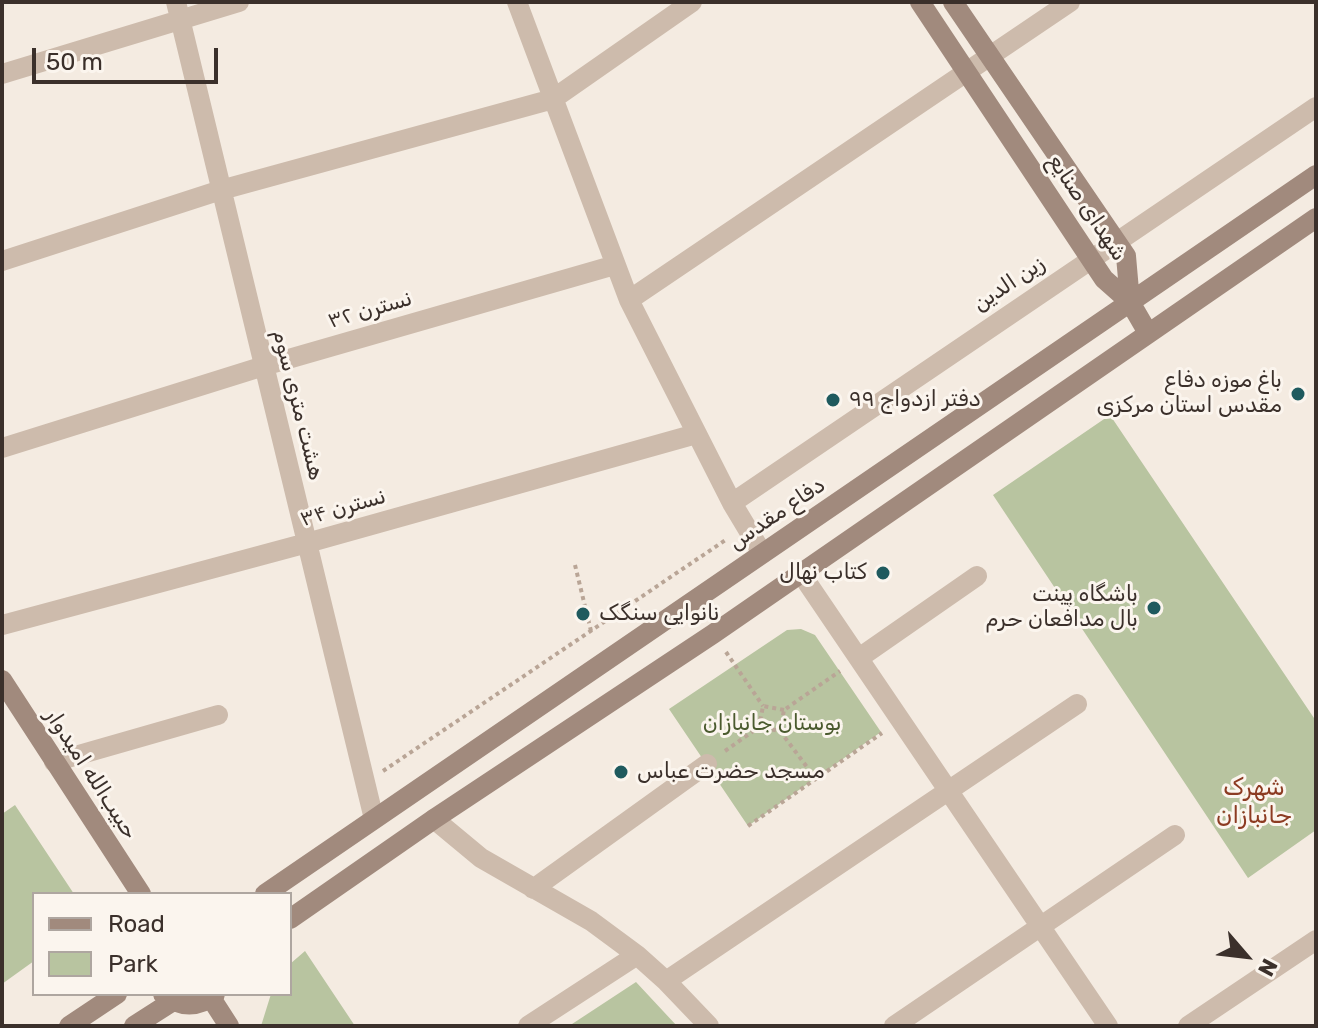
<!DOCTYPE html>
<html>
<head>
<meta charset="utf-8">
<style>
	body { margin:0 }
	#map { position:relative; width:1318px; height:1028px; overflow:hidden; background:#f4ebe1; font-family:Rubik,sans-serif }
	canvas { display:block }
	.frame { position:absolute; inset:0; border:4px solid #3b302b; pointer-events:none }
	.legend { position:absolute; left:32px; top:892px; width:260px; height:104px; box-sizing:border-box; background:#fbf5ee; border:2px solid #aea6a0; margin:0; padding:10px 14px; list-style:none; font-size:24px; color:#3b302b }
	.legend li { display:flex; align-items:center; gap:16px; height:40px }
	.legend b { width:40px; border:2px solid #aea6a0 }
	.north { position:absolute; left:1206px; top:916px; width:80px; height:80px; -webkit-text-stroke:6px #fbf5ee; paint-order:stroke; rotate:118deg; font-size:22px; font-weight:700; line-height:32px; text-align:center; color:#3b302b }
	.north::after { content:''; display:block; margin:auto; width:28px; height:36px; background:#3b302b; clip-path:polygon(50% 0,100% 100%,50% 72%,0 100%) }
	.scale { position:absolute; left:32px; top:48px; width:186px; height:36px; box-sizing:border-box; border:4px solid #3b302b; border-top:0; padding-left:10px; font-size:24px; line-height:28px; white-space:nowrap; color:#3b302b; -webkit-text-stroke:6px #fbf5ee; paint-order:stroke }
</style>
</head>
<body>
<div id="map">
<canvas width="1318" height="1028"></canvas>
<div class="frame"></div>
<ul class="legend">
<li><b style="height:10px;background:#a18a7d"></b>Road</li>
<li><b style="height:22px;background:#b8c4a0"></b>Park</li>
</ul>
<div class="north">N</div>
<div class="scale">50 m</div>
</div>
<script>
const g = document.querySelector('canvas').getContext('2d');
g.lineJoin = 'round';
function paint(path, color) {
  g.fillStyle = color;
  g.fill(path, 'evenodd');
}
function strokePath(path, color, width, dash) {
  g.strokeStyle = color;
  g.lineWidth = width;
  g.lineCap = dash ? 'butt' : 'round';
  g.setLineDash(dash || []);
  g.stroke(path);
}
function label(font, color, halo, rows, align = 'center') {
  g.font = font + ' Rubik,Vazirmatn,sans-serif';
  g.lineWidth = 6;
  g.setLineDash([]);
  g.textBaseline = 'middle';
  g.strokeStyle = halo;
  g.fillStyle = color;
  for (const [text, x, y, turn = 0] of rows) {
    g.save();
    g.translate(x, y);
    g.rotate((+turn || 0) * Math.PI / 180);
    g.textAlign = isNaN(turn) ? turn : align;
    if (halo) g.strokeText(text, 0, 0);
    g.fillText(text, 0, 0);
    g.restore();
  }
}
paint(new Path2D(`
	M1110 415 1316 721V830L1248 878 993 495Z
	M801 629 815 635 881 732 748 826 669 709 787 630Z
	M15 805 74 894H34V961L2 984V814Z
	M305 951 355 1026H261L271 994H290V964Z
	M636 982 677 1026H569Z`), '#b8c4a0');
strokePath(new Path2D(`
	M575 565 591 631
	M726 652 763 706
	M784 710 763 706 759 727 780 731 784 710 840 671
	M780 731 816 779
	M725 751 759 727
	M383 771 727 539
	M748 826 882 733`), '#b9a596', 4, [4, 4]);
strokePath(new Path2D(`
	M176 2 374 819
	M517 2 629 300 732 503 762 553
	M2 74 239 2
	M2 261 221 190 553 99 692 2
	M629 300 1070 2
	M2 448 264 366 615 265
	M732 503 1316 107
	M800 572 1108 1026
	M2 625 307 543 696 434
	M859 658 977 576
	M54 762 218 715
	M434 819 481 858 591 921 637 955 666 981 709 1026
	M533 889 707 764
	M666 981 1077 704
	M528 1026 637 955
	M894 1026 1175 835
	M1188 1026 1316 940`), '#cdbbac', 20);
strokePath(new Path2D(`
	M920 2 1090 258 1104 279 1130 302 1148 333
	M953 2 1126 256 1130 302
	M2 680 141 894
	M265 894 1316 175
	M290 919 434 819 713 634 1316 218
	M163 994C180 1008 199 1008 215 994
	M211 998 229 1026
	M69 1026 117 994
	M134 1026 173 1001`), '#a18a7d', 20);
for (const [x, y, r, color] of [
	[1298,394,8,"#1f5a5e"],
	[833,400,8,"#1f5a5e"],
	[883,573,8,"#1f5a5e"],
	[1154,608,8,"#1f5a5e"],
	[583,614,8,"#1f5a5e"],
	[621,772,8,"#1f5a5e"]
]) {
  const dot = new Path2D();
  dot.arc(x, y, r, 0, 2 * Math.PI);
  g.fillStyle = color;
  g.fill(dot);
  strokePath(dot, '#fbf5ee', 3);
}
label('22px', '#3b302b', '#fbf5ee', [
	["شهدای صنایع",1087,208,56],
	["زین الدین",1009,284,-34],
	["نسترن ۳۲",370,310,-16],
	["هشت متری سوم",298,405,76],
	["نسترن ۳۴",343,508,-16],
	["دفاع مقدس",777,514,-34],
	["حبیب‌الله امیدوار",91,774,57]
]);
label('22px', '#3b302b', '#fbf5ee', [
	["باغ موزه دفاع",1282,381],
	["مقدس استان مرکزی",1282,406],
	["دفتر ازدواج ۹۹",849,400,"left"],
	["کتاب نهال",867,573],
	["باشگاه پینت",1138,595],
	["بال مدافعان حرم",1138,620],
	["نانوایی سنگک",599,614,"left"],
	["مسجد حضرت عباس",637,772,"left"]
], 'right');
label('22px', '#4a5a2e', '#fbf5ee', [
	["بوستان جانبازان",772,724]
]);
label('24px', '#8c3b22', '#fbf5ee', [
	["شهرک",1254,788],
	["جانبازان",1254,816]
]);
</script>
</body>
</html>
